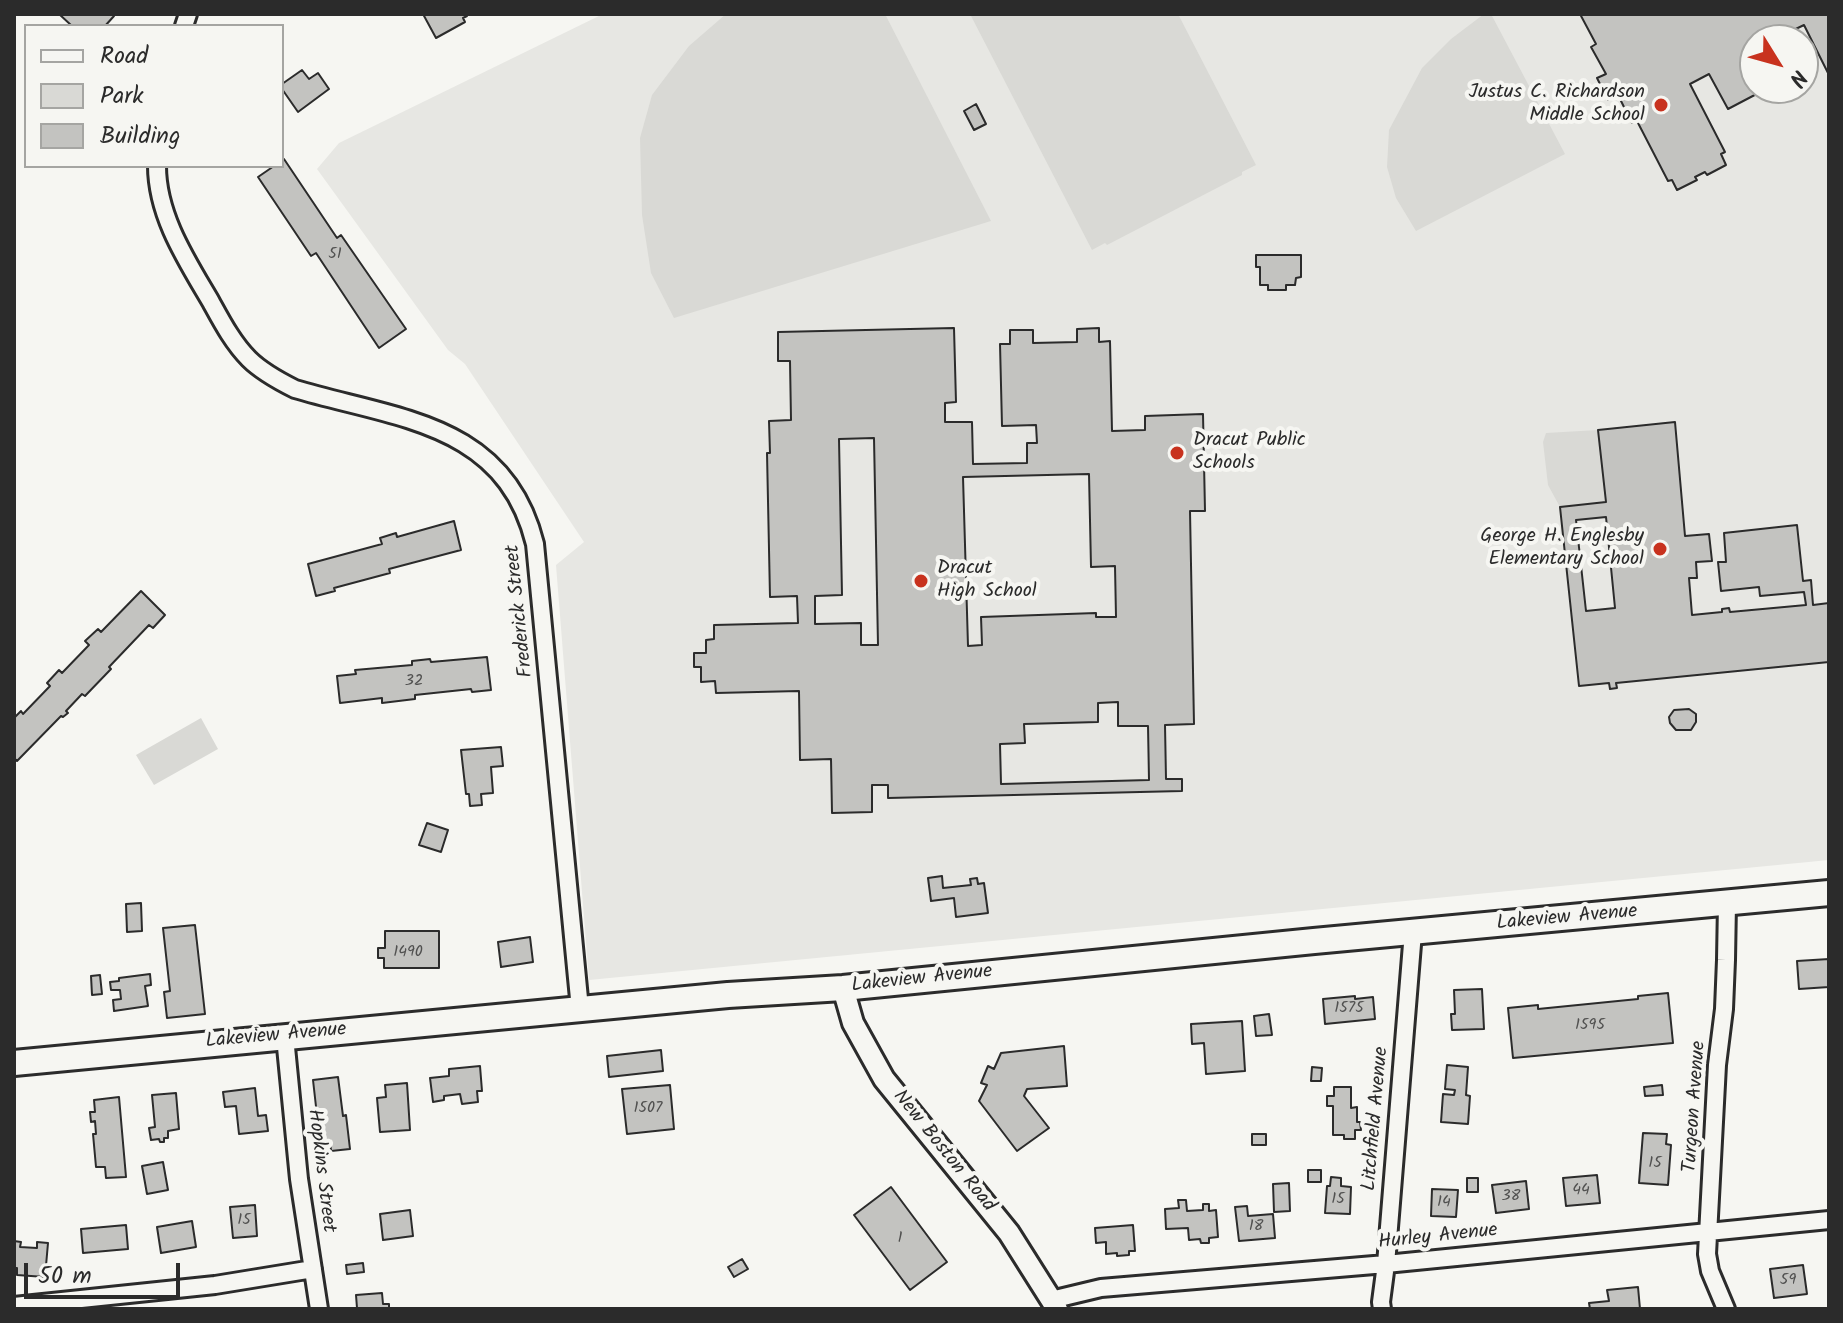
<!DOCTYPE html>
<html>
<head>
<meta charset="utf-8">
<style>
	body { margin:0 }
	#map { position:relative; width:1843px; height:1323px; overflow:hidden; background:#f6f6f2; font-family:Kalam,sans-serif }
	canvas { display:block }
	.frame { position:absolute; inset:0; border:16px solid #2b2b2b; pointer-events:none }
	.legend { position:absolute; left:24px; top:24px; width:260px; height:144px; box-sizing:border-box; background:#f6f6f2; border:2px solid #a5a5a2; margin:0; padding:10px 14px; list-style:none; font-size:24px; color:#2b2b2b }
	.legend li { display:flex; align-items:center; gap:16px; height:40px }
	.legend b { width:40px; border:2px solid #a5a5a2 }
	.north { position:absolute; left:1739px; top:24px; width:80px; height:80px; box-sizing:border-box; background:#f6f6f2; border:2px solid #a5a5a2; border-radius:50%; rotate:127deg; font-size:22px; font-weight:700; line-height:32px; text-align:center; color:#2b2b2b }
	.north::after { content:''; display:block; margin:auto; width:28px; height:36px; background:#c8321e; clip-path:polygon(50% 0,100% 100%,50% 72%,0 100%) }
	.scale { position:absolute; left:24px; top:1263px; width:156px; height:36px; box-sizing:border-box; border:4px solid #2b2b2b; border-top:0; padding-left:10px; font-size:24px; line-height:28px; white-space:nowrap; color:#2b2b2b; -webkit-text-stroke:6px #f6f6f2; paint-order:stroke }
</style>
</head>
<body>
<div id="map">
<canvas width="1843" height="1323"></canvas>
<div class="frame"></div>
<ul class="legend">
<li><b style="height:10px;background:#f6f6f2"></b>Road</li>
<li><b style="height:22px;background:#d9d9d5"></b>Park</li>
<li><b style="height:22px;background:#c3c3c0"></b>Building</li>
</ul>
<div class="north">N</div>
<div class="scale">50 m</div>
</div>
<script>
const g = document.querySelector('canvas').getContext('2d');
g.lineJoin = 'round';
function paint(path, color) {
  g.fillStyle = color;
  g.fill(path, 'evenodd');
}
function strokePath(path, color, width, dash) {
  g.strokeStyle = color;
  g.lineWidth = width;
  g.lineCap = dash ? 'butt' : 'round';
  g.setLineDash(dash || []);
  g.stroke(path);
}
function label(font, color, halo, rows, align = 'center') {
  g.font = font + ' Kalam,sans-serif';
  g.lineWidth = 8;
  g.setLineDash([]);
  g.textBaseline = 'middle';
  g.strokeStyle = halo;
  g.fillStyle = color;
  for (const [text, x, y, turn = 0] of rows) {
    g.save();
    g.translate(x, y);
    g.rotate((+turn || 0) * Math.PI / 180);
    g.textAlign = isNaN(turn) ? turn : align;
    if (halo) g.strokeText(text, 0, 0);
    g.fillText(text, 0, 0);
    g.restore();
  }
}
paint(new Path2D(`
	M603 14H1829V860L589 980 556 565 584 542 465 364 448 350 317 169 339 143ZM1755 40H1803V88H1755Z`), '#e7e7e3');
paint(new Path2D(`
	M726 14H885L991 221 674 318 651 273 642 215 640 138 652 95 689 46Z
	M970 14H1178L1256 165 1242 172V175L1107 245 1105 243 1092 250Z
	M1484 14H1491L1565 154 1416 231 1396 198 1387 167 1389 130 1422 68 1451 39Z
	M1598 430 1606 502 1560 507 1548 485 1543 442 1546 433Z
	M201 718 218 749 154 785 136 755Z`), '#d9d9d5');
const building = new Path2D(`
	M59 14H112L114 16 105 26H72Z
	M423 14H466L467 16 463 18 465 22 436 38Z
	M1580 14H1829V75L1804 25 1779 37 1780 40H1755V88H1768L1728 109 1709 74 1690 84 1725 152 1721 154 1726 165 1707 175 1705 172 1695 177 1697 180 1677 190 1672 180 1668 181 1637 121 1632 123 1618 95 1608 100 1597 78 1606 74 1591 47 1596 44Z
	M302 70 309 79 318 73 329 89 298 112 282 89V84Z
	M976 104 986 124 974 130 964 111Z
	M284 159 337 238 341 235 406 329 379 348 316 253 311 256 258 177 274 166H282V160Z
	M1256 255H1301V277L1296 278 1295 285H1286V290H1268V285H1260V267H1256Z
	M954 328 956 402 945 403V422H972L973 464 1027 463V443H1037L1036 425 1002 426 1000 344H1010V330H1033V343L1077 342V329L1099 328V342L1110 341 1112 431 1145 430V416L1203 414 1205 511H1190L1194 724 1165 725 1166 779H1182V791L888 798V785H872V812L832 813 831 759 800 760 799 691 716 693 715 681 701 682V667H694V653H706V640L714 639V625L798 623 797 596 770 597 767 453H770L769 421 791 420 790 361H778V332ZM874 438 878 645H861V623L815 624V596L842 595 839 439ZM1089 474 1091 567 1115 566 1116 617H1096V613L981 617 982 645 968 646 963 477ZM1118 702V726H1148L1149 780 1001 784 1000 744 1025 743 1024 724 1098 722V703Z
	M1675 422 1685 536 1709 534 1712 561 1696 562 1697 578H1689L1692 615 1722 612V609L1729 608 1730 612 1806 605 1804 592 1760 596 1759 587 1721 591 1718 562H1726L1724 533 1797 525 1803 581 1811 580 1813 605 1829 603V662L1616 683 1617 688 1610 689 1609 683 1579 686 1560 507 1606 502 1598 430ZM1606 517 1615 608 1586 611 1576 520Z
	M454 521 461 550 389 569 390 573 334 588 335 591 316 596 308 564 382 544 380 538 396 533 397 537Z
	M141 591 165 615 153 628 149 625 109 667 111 669 85 696 82 694 66 711 68 713 63 717 61 716 17 761 14 758V718L21 711 23 714 50 686 47 683 59 670 62 673 89 645 85 641 98 629 101 632Z
	M487 657 491 690 472 692 471 689 415 695V699L382 703V698L340 703 337 676 356 674 355 670 412 665V661L430 659 431 662Z
	M1689 709 1696 714V722L1691 730H1676L1670 723 1669 717 1674 710Z
	M501 747 503 766 491 767 493 793 481 794 482 805 470 806 469 794H466L461 750Z
	M427 823 448 830 441 852 419 845Z
	M942 876 943 888 971 885 970 879 977 878 978 884 984 883 988 913 956 917 954 898 931 901 928 878Z
	M141 903 142 931 127 932 126 904Z
	M195 925 205 1014 167 1018 164 992 170 991 163 928Z
	M385 931H439V968H384V958H378V948H385Z
	M530 937 533 962 501 967 498 942Z
	M1829 959V987L1799 989 1797 961Z
	M150 974 151 985 145 986 148 1006 114 1011 113 1000 121 999 120 990H111L110 982 119 981V978Z
	M100 975 102 994 92 995 91 976Z
	M1482 989 1484 1029 1452 1030 1451 1014H1455L1454 990Z
	M1668 993 1673 1043 1513 1058 1508 1008 1538 1005V1009L1638 999V996Z
	M1355 996V999L1373 997 1375 1019 1325 1024 1323 999Z
	M1269 1014 1272 1035 1256 1036 1254 1016Z
	M1242 1021 1245 1071 1206 1074 1204 1043 1192 1044 1191 1024Z
	M1064 1046 1067 1086 1027 1089 1024 1096 1049 1128 1017 1151 979 1101 987 1085 981 1083 988 1066 994 1069 1001 1053Z
	M661 1050 663 1071 609 1077 607 1056Z
	M1447 1065 1468 1067 1466 1095 1470 1096 1468 1124 1441 1122 1443 1094 1454 1095 1455 1090 1445 1089Z
	M480 1066 482 1091H477L478 1102 462 1104 460 1094 444 1096V1100L433 1102 430 1078 449 1076V1069Z
	M1312 1067 1322 1068 1321 1081H1311Z
	M338 1077 343 1116 346 1115 350 1149 331 1151 330 1140 320 1142 313 1080Z
	M407 1083 410 1130 380 1132 377 1098 386 1097 385 1085Z
	M670 1085 674 1129 627 1134 622 1089Z
	M1662 1085 1663 1095 1645 1096 1644 1087Z
	M1334 1087H1351V1108L1357 1107V1122H1360L1361 1130H1355V1139H1344V1135H1333V1106H1327V1096H1334Z
	M255 1088 258 1116 266 1115 268 1131 239 1134 236 1106 225 1107 223 1092Z
	M176 1093 179 1129 168 1131V1138H164V1142H160L159 1139 151 1140 149 1128 155 1127 152 1095Z
	M119 1097 126 1177 106 1178 105 1167H96L93 1134H96L95 1121 91 1122 90 1112H95L94 1100Z
	M1643 1133 1667 1134 1666 1144 1671 1145 1668 1185 1639 1183Z
	M1252 1134H1266V1145H1252Z
	M163 1162 168 1190 147 1194 142 1166Z
	M1308 1170H1321V1182H1308Z
	M1597 1175 1600 1203 1566 1206 1563 1178Z
	M1331 1177 1341 1178V1186L1351 1187 1350 1214 1325 1213 1327 1186H1330Z
	M1467 1178H1478V1192H1467Z
	M1526 1181 1529 1209 1496 1213 1492 1185Z
	M1289 1183 1290 1211 1274 1212 1273 1184Z
	M891 1187 947 1262 910 1290 854 1215Z
	M1432 1189 1458 1190 1456 1217 1431 1216Z
	M1178 1200H1186L1187 1211 1203 1210V1204H1209V1211L1216 1210 1218 1237 1209 1238V1243H1201L1200 1239 1189 1240 1188 1228 1166 1229 1165 1209 1179 1208Z
	M255 1205 257 1236 233 1238 230 1207Z
	M1247 1206 1248 1216 1273 1214 1275 1238 1239 1241 1235 1207Z
	M410 1210 413 1236 383 1240 380 1214Z
	M192 1221 196 1247 161 1253 157 1227Z
	M126 1225 128 1249 83 1253 81 1229Z
	M1133 1225 1135 1251H1129V1255L1117 1256V1253L1106 1254V1242L1096 1243 1095 1228Z
	M14 1241 21 1242 20 1247 37 1248V1242L48 1243 45 1277 17 1275V1268H14Z
	M742 1259 748 1269 734 1277 728 1267Z
	M363 1263 364 1272 347 1274 346 1265Z
	M1803 1265 1807 1294 1774 1298 1770 1269Z
	M1638 1287 1640 1309H1590L1589 1303 1609 1301 1607 1290Z
	M382 1293 383 1304H389V1309H350L357 1308 356 1295Z`);
paint(building, '#c3c3c0');
strokePath(building, '#2b2b2b', 2);
const minor = new Path2D(`
	M184 26 188 14
	M157 166C157 216 187 261 211 302 222 322 233 343 249 359 262 372 279 381 295 389 396 419 505 422 535 544L580 1009
	M285 1037 299 1179 319 1309
	M1051 1300 1101 1288 1386 1264 1829 1220
	M14 1306 215 1285 313 1269
	M1382 1309 1381 1302 1386 1264 1413 932
	M1726 1309 1710 1271 1707 1254 1717 1065 1724 1009 1726 960 1727 903`);
const tertiary = new Path2D(`
	M843 988 853 1023 884 1079 1009 1233 1057 1309`);
const secondary = new Path2D(`
	M14 1063 728 995 843 988 1314 941 1829 893`);
strokePath(minor, '#2b2b2b', 22);
strokePath(tertiary, '#2b2b2b', 26);
strokePath(secondary, '#2b2b2b', 30);
strokePath(minor, '#f6f6f2', 16);
strokePath(tertiary, '#f6f6f2', 20);
strokePath(secondary, '#f6f6f2', 24);
for (const [x, y, r, color] of [
	[1661,105,8,"#c8321e"],
	[1177,453,8,"#c8321e"],
	[1660,549,8,"#c8321e"],
	[921,581,8,"#c8321e"]
]) {
  const dot = new Path2D();
  dot.arc(x, y, r, 0, 2 * Math.PI);
  g.fillStyle = color;
  g.fill(dot);
  strokePath(dot, '#f6f6f2', 3);
}
label('16px', '#515150', null, [
	["51",335,255],
	["32",414,682],
	["1490",408,953],
	["1575",1349,1009],
	["1595",1590,1026],
	["1507",648,1109],
	["15",1655,1164],
	["44",1581,1191],
	["38",1511,1197],
	["15",1338,1200],
	["14",1444,1203],
	["15",244,1221],
	["18",1256,1227],
	["1",900,1239],
	["59",1788,1281]
]);
label('20px', '#2b2b2b', '#f6f6f2', [
	["Justus C. Richardson",1645,94],
	["Middle School",1645,117],
	["Dracut Public",1193,442,"left"],
	["Schools",1193,465,"left"],
	["George H. Englesby",1644,538],
	["Elementary School",1644,561],
	["Dracut",937,570,"left"],
	["High School",937,593,"left"]
], 'right');
label('20px', '#2b2b2b', '#f6f6f2', [
	["Frederick Street",521,611,-96],
	["Lakeview Avenue",1567,919,-5],
	["Lakeview Avenue",922,980,-6],
	["Lakeview Avenue",276,1037,-5],
	["Turgeon Avenue",1696,1107,-86],
	["Litchfield Avenue",1377,1119,-85],
	["New Boston Road",943,1152,51],
	["Hopkins Street",320,1171,83],
	["Hurley Avenue",1438,1238,-6]
]);
</script>
</body>
</html>
